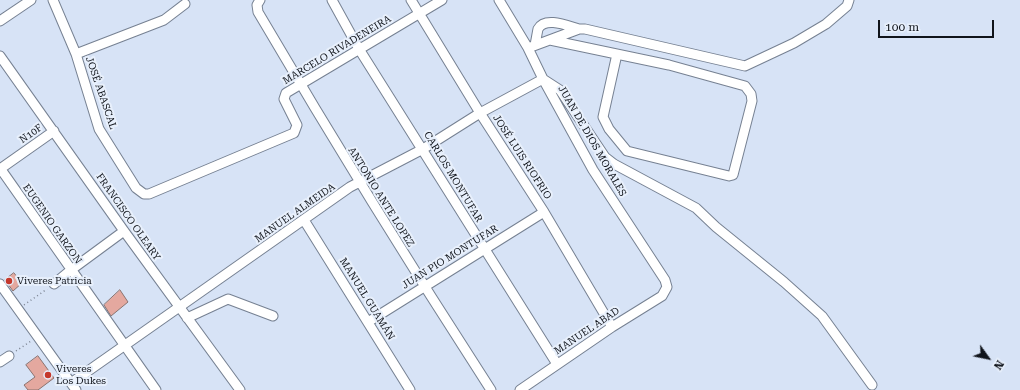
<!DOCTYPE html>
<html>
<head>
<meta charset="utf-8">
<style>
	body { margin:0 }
	#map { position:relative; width:1020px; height:390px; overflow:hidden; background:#d7e3f6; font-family:"Roboto Serif",serif }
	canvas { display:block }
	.north { position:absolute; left:968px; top:338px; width:40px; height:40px; -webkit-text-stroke:3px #e8f0fc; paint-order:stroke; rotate:123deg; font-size:11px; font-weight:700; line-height:16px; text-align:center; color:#10141b }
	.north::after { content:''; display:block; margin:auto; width:14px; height:18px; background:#10141b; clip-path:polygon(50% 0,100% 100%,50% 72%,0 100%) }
	.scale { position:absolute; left:878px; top:20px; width:116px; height:18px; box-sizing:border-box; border:2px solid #10141b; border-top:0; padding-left:5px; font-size:12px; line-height:14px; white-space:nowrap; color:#10141b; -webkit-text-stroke:3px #e8f0fc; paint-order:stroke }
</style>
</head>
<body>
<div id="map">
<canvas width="1020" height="390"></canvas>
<div class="north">N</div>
<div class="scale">100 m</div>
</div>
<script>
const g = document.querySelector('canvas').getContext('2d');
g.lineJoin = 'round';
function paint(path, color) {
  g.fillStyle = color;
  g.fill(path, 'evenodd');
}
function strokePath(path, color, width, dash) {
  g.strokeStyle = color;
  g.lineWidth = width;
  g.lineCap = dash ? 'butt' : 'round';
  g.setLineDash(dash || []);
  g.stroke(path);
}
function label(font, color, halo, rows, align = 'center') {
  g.font = font + ' "Roboto Serif",serif';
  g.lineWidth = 4;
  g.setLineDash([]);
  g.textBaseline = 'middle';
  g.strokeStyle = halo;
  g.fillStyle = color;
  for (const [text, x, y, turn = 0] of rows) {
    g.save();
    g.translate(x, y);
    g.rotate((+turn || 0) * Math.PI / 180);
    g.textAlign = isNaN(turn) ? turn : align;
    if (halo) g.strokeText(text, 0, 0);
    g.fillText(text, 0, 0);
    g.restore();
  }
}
const building = new Path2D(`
	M14 273 22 283 13 291 5 280Z
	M120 290 128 302 111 316 104 305Z
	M38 356 54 378 38 390H28L24 385 35 377 26 365Z`);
paint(building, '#e4a89f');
strokePath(building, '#8a736f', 1);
const minor = new Path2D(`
	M53 0 76 54 99 129 136 188 144 194H149L294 133 297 125 284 99 286 93 442 0
	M260 0 257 5 258 12C333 140 410 265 491 390
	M332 0 359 49 557 364
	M411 0 480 113 544 212 612 327
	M499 0 528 48 543 79 593 170 665 280 667 287 662 296 612 327 520 390
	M0 21 31 0
	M550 40 669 65 745 86 751 94 752 101 733 175 729 176 627 151 609 129 603 117 617 54
	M535 45C536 40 537 34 538 29 545 16 568 26 579 29
	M528 48 579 29H585L745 66 794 43 826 24 847 6 849 0
	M76 54 164 20 185 4
	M0 56 124 231 240 390
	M0 168 156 390
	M0 169 54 131
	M304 220 410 390
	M0 284 76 390
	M54 284 71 270 124 231
	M187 318 228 299 273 316
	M368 322 544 212
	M0 362 9 356
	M71 383 350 187 423 149 480 113 543 79 560 90 605 157 614 164 696 208 716 227 784 282 822 316 872 385`);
strokePath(minor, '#768192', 11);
strokePath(new Path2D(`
	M24 305 47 289
	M16 351 31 341`), '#7c8492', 1.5, [1, 3]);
strokePath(minor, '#fff', 9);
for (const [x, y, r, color] of [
	[9,281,4,"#c5382c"],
	[48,375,4,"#c5382c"]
]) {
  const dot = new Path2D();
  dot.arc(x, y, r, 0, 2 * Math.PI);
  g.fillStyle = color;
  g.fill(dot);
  strokePath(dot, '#e8f0fc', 1.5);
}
label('10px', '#10141b', '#e8f0fc', [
	["MARCELO RIVADENEIRA",337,50,-31],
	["JOSÉ ABASCAL",101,93,71],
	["N10F",31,134,-35],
	["JUAN DE DIOS MORALES",592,141,60],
	["JOSÉ LUIS RIOFRIO",522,157,57],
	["CARLOS MONTUFAR",453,177,59],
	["ANTONIO ANTE LOPEZ",381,197,58],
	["MANUEL ALMEIDA",295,213,-35],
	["FRANCISCO OLEARY",128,217,55],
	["EUGENIO GARZON",52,224,55],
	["JUAN PIO MONTUFAR",450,257,-32],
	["MANUEL GUAMÁN",367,299,58],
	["MANUEL ABAD",587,331,-34]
]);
label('10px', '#10141b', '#e8f0fc', [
	["Viveres Patricia",17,281],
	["Viveres",56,369],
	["Los Dukes",56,381]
], 'left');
</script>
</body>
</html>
